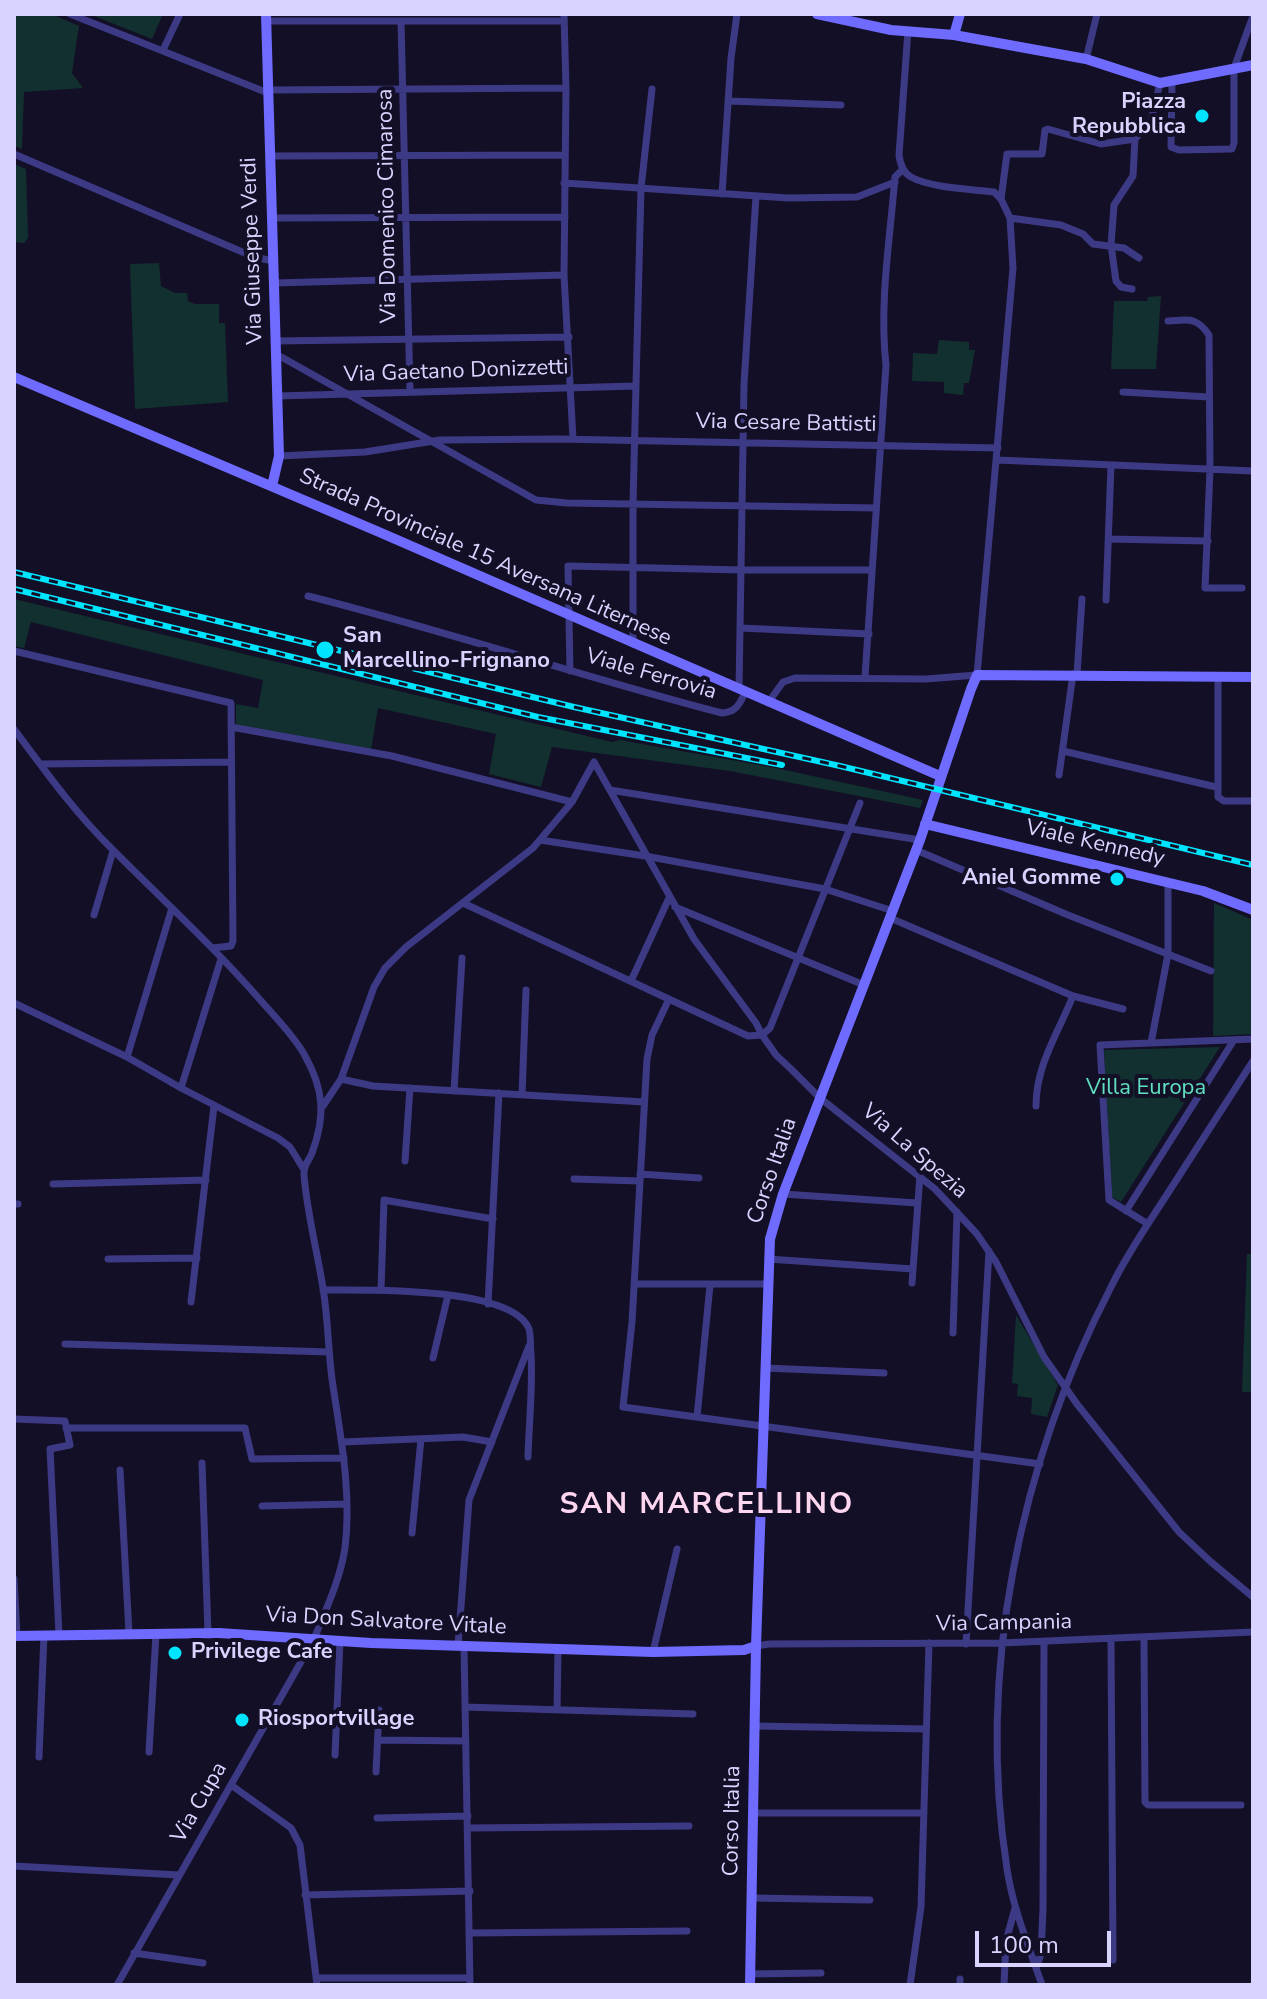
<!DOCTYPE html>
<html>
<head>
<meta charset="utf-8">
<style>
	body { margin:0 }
	#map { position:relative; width:1267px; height:1999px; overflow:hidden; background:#130f26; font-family:"Nunito Sans",sans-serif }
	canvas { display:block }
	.frame { position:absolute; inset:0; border:16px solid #d9d4ff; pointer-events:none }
	.scale { position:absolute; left:975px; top:1931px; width:136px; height:36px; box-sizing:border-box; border:4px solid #d9d4ff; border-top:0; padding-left:10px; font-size:24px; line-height:28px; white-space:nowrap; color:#d9d4ff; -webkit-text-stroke:6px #130f26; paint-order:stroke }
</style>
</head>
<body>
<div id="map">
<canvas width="1267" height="1999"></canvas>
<div class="frame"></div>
<div class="scale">100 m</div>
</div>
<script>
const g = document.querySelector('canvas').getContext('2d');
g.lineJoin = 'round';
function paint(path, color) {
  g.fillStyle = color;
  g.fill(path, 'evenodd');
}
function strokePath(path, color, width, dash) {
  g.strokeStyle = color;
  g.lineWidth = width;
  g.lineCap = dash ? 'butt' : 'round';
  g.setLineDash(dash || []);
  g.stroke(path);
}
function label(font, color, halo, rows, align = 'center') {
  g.font = font + ' "Nunito Sans",sans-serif';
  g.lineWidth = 8;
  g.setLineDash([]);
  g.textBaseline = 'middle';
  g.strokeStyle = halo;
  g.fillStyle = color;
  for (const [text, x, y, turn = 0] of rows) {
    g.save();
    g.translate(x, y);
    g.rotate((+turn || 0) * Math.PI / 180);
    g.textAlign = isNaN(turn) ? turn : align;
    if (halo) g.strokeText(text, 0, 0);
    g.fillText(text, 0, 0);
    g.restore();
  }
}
paint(new Path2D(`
	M14 14H51L79 26 72 73 83 88 24 92 22 149 14 146Z
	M89 14H163L152 39Z
	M14 164 26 169 28 238 24 243 14 242Z
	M159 263 161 286 175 293H187L188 301 195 304H219V323H225L228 402 135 409 130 264Z
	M1161 296 1156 369H1111L1114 301H1147L1148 297Z
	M939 340 969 342V350H975L969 383H964L963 395 944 393V382L912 381 913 353 937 354Z
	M14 599 612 742 620 740 776 768 923 800 920 808 730 771 552 747 541 787 489 774 496 734 378 708 371 750 236 725V704L258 708 263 680 31 622 24 648 14 646Z
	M1214 903 1253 920V1034L1213 1036Z
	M1220 1047 1121 1202 1112 1197 1104 1050Z
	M1247 1254H1253V1392H1242Z
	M1016 1315 1058 1385 1047 1417 1031 1414 1032 1398 1017 1396 1018 1384 1012 1383Z`), '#12302f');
strokePath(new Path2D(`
	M70 14 268 93
	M564 14 566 88 564 275 573 439
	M266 21H564
	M401 21 410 391
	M163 50 180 14
	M1086 59 1097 14
	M1172 83 1171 147 1179 150 1232 149 1234 143V68L1253 16
	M268 90 566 88
	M728 101 841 105
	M14 154 254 257 273 261
	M270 156 564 155
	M564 183 788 198 857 197 895 182
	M722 194 731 58 737 14
	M1001 199 1007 154H1042L1045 130 1048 129 1101 144 1135 139 1151 121 1160 83
	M272 218 565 217
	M1010 218 1061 225 1083 234 1093 244 1124 248 1139 258
	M274 283 564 275
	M1132 289 1121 287 1116 281 1111 245 1114 205 1133 176 1135 139
	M1168 321C1188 320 1196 316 1209 335L1210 470 1205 588H1242
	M275 341 569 337
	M276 354 536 500 567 503 876 508
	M1123 392 1209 397
	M277 396 636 386
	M279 456 365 452 440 440 559 439 998 448
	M997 460 1253 471
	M1109 539 1208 541
	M308 596C447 631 583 677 722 713 736 712 739 705 745 693
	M1106 600 1111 465
	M741 628 869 634
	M633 644V503L641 188 652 89
	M14 651 231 703 233 941 231 946 212 948
	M570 671 568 566 742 570H872
	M1077 674 1082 599
	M1218 676V797L1224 801H1253
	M865 677 886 365C879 304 890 239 895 177L903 169
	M739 690 744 384 756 196
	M768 703 783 682 795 678 926 679 977 675 1013 268 1010 218 1001 199 994 192C970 189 931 188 911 177 902 172 900 163 899 155L908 30
	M231 727 392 756 572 802
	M14 729C45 771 76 814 114 851 164 901 216 949 262 1002 277 1019 293 1035 304 1054 324 1089 326 1115 312 1153 309 1161 303 1165 304 1175 307 1213 317 1250 323 1288 328 1318 328 1349 332 1379 340 1434 352 1491 345 1548 340 1580 326 1609 314 1639L117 1985
	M1063 751 1216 787
	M594 762 694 939 756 1023 762 1035 776 1055 792 1070 820 1098 935 1189 977 1234 996 1262 1044 1357 1077 1404 1179 1532 1211 1562 1253 1597
	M40 764 231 762
	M1059 775 1073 674
	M610 790 920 840
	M540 840 645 856 825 889 893 911
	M916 850 1068 915 1211 971
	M463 903 748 1036 762 1035 770 1028 860 803
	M675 907 864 985
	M94 915 113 851
	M890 918 1073 996 1123 1009
	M631 981 669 898
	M669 999 652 1035 647 1059 632 1322 623 1407 1040 1464
	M14 1003 127 1057 181 1088 278 1138 290 1147 303 1168
	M1151 1043 1168 954V882
	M127 1057 172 908
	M341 1079 373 1086 644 1102
	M181 1088 221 959
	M454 1091 462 958
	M522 1095 526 990
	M323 1106 341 1079 374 987 385 968 406 947 533 848 572 802 594 762
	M1036 1106C1036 1065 1058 1033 1073 996
	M405 1161 410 1088
	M640 1174 699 1178
	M574 1179 640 1181
	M53 1184 206 1180
	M783 1194 917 1203
	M14 1204H18
	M1126 1211 1234 1040
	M1148 1224 1109 1200 1100 1045 1253 1039
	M108 1259 197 1258
	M768 1259 913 1269
	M912 1283 920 1175
	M634 1284H768
	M323 1290C363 1290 512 1286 529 1329 531 1335 530 1346 531 1353 533 1388 529 1422 528 1457
	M381 1290 384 1200 493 1219
	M191 1302 214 1106
	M488 1304 499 1093
	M953 1333 957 1212
	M65 1344 329 1352
	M433 1358 448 1295
	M765 1368 884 1373
	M697 1417 710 1285
	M14 1419 65 1421 70 1445 50 1449 59 1635
	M66 1428H245L252 1459 344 1458
	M343 1442 463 1437 492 1442
	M202 1463 208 1633
	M120 1470 129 1633
	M262 1506 346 1504
	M412 1533 421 1439
	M14 1579 17 1636
	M1144 1638 1145 1802 1148 1805H1241
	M1111 1639 1113 1960
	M966 1644 989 1251
	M458 1646 469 1500 529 1346
	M464 1646 470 1985
	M756 1646 769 1644 1001 1643 1253 1632
	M653 1652 677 1549
	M465 1707 693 1714
	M557 1710 558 1649
	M755 1726 926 1729
	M378 1740 466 1741
	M149 1752 156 1634
	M335 1755 340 1641
	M39 1757 44 1635
	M376 1772 379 1710
	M231 1785 291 1828 300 1845 317 1985
	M754 1813H924
	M377 1818 468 1816
	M468 1828 689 1826
	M14 1866 179 1875
	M305 1895 470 1891
	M751 1898 870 1900
	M470 1933 687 1931
	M134 1953 203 1963
	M1036 1968 1041 1954 1043 1909 1044 1642
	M750 1974 821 1973
	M316 1978H470
	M960 1979V1985
	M910 1985 921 1907 929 1643
	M1004 1985 1006 1941 1015 1908
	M1042 1985C1029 1947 1013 1909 1007 1869 976 1671 1020 1463 1111 1287 1127 1254 1148 1224 1168 1193 1196 1149 1225 1105 1253 1061`), '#3d3a85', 7);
strokePath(new Path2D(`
	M266 14 279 456 272 486
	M817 14 891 30 954 35 1086 59 1160 83 1253 65
	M954 35 960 14
	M14 377 379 532 940 776
	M925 824 1203 891 1253 910
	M14 1636 219 1633 371 1643 653 1652 744 1650 756 1646
	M750 1985 756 1646 770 1239 783 1194 920 840 971 689 977 675 1253 677`), '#6f6bff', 10);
const rail = new Path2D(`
	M14 572 574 707 840 766 1253 865
	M14 589 538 717 782 765`);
strokePath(rail, '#00e5ff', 6);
strokePath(rail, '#130f26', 3, [9]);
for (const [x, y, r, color] of [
	[1202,116,8,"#00e5ff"],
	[325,650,10,"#00e5ff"],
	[1117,879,8,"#00e5ff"],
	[175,1653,8,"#00e5ff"],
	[242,1720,8,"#00e5ff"]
]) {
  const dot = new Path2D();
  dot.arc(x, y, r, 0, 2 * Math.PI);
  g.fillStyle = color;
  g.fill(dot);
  strokePath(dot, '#130f26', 3);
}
label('bold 22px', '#d9d4ff', '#130f26', [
	["Piazza",1186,103,"right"],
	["Repubblica",1186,128,"right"],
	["San",343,637],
	["Marcellino-Frignano",343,662],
	["Aniel Gomme",1101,879,"right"],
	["Privilege Cafe",191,1653],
	["Riosportvillage",258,1720]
], 'left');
label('22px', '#d9d4ff', '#130f26', [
	["Via Domenico Cimarosa",388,206,-91],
	["Via Giuseppe Verdi",253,251,-92],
	["Via Gaetano Donizzetti",456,372,-2],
	["Via Cesare Battisti",786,424,1],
	["Strada Provinciale 15 Aversana Liternese",485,558,24],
	["Viale Ferrovia",651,675,16],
	["Viale Kennedy",1095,844,13],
	["Via La Spezia",914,1152,41],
	["Corso Italia",773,1171,-71],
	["Via Don Salvatore Vitale",386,1622,3],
	["Via Campania",1004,1624,-1],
	["Via Cupa",200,1803,-60],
	["Corso Italia",733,1821,-89]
]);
label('22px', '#5fe0c0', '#130f26', [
	["Villa Europa",1146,1089]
]);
g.letterSpacing = '2px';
label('bold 30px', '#ffd6f0', '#130f26', [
	["SAN MARCELLINO",707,1506]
]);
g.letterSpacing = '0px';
</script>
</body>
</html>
